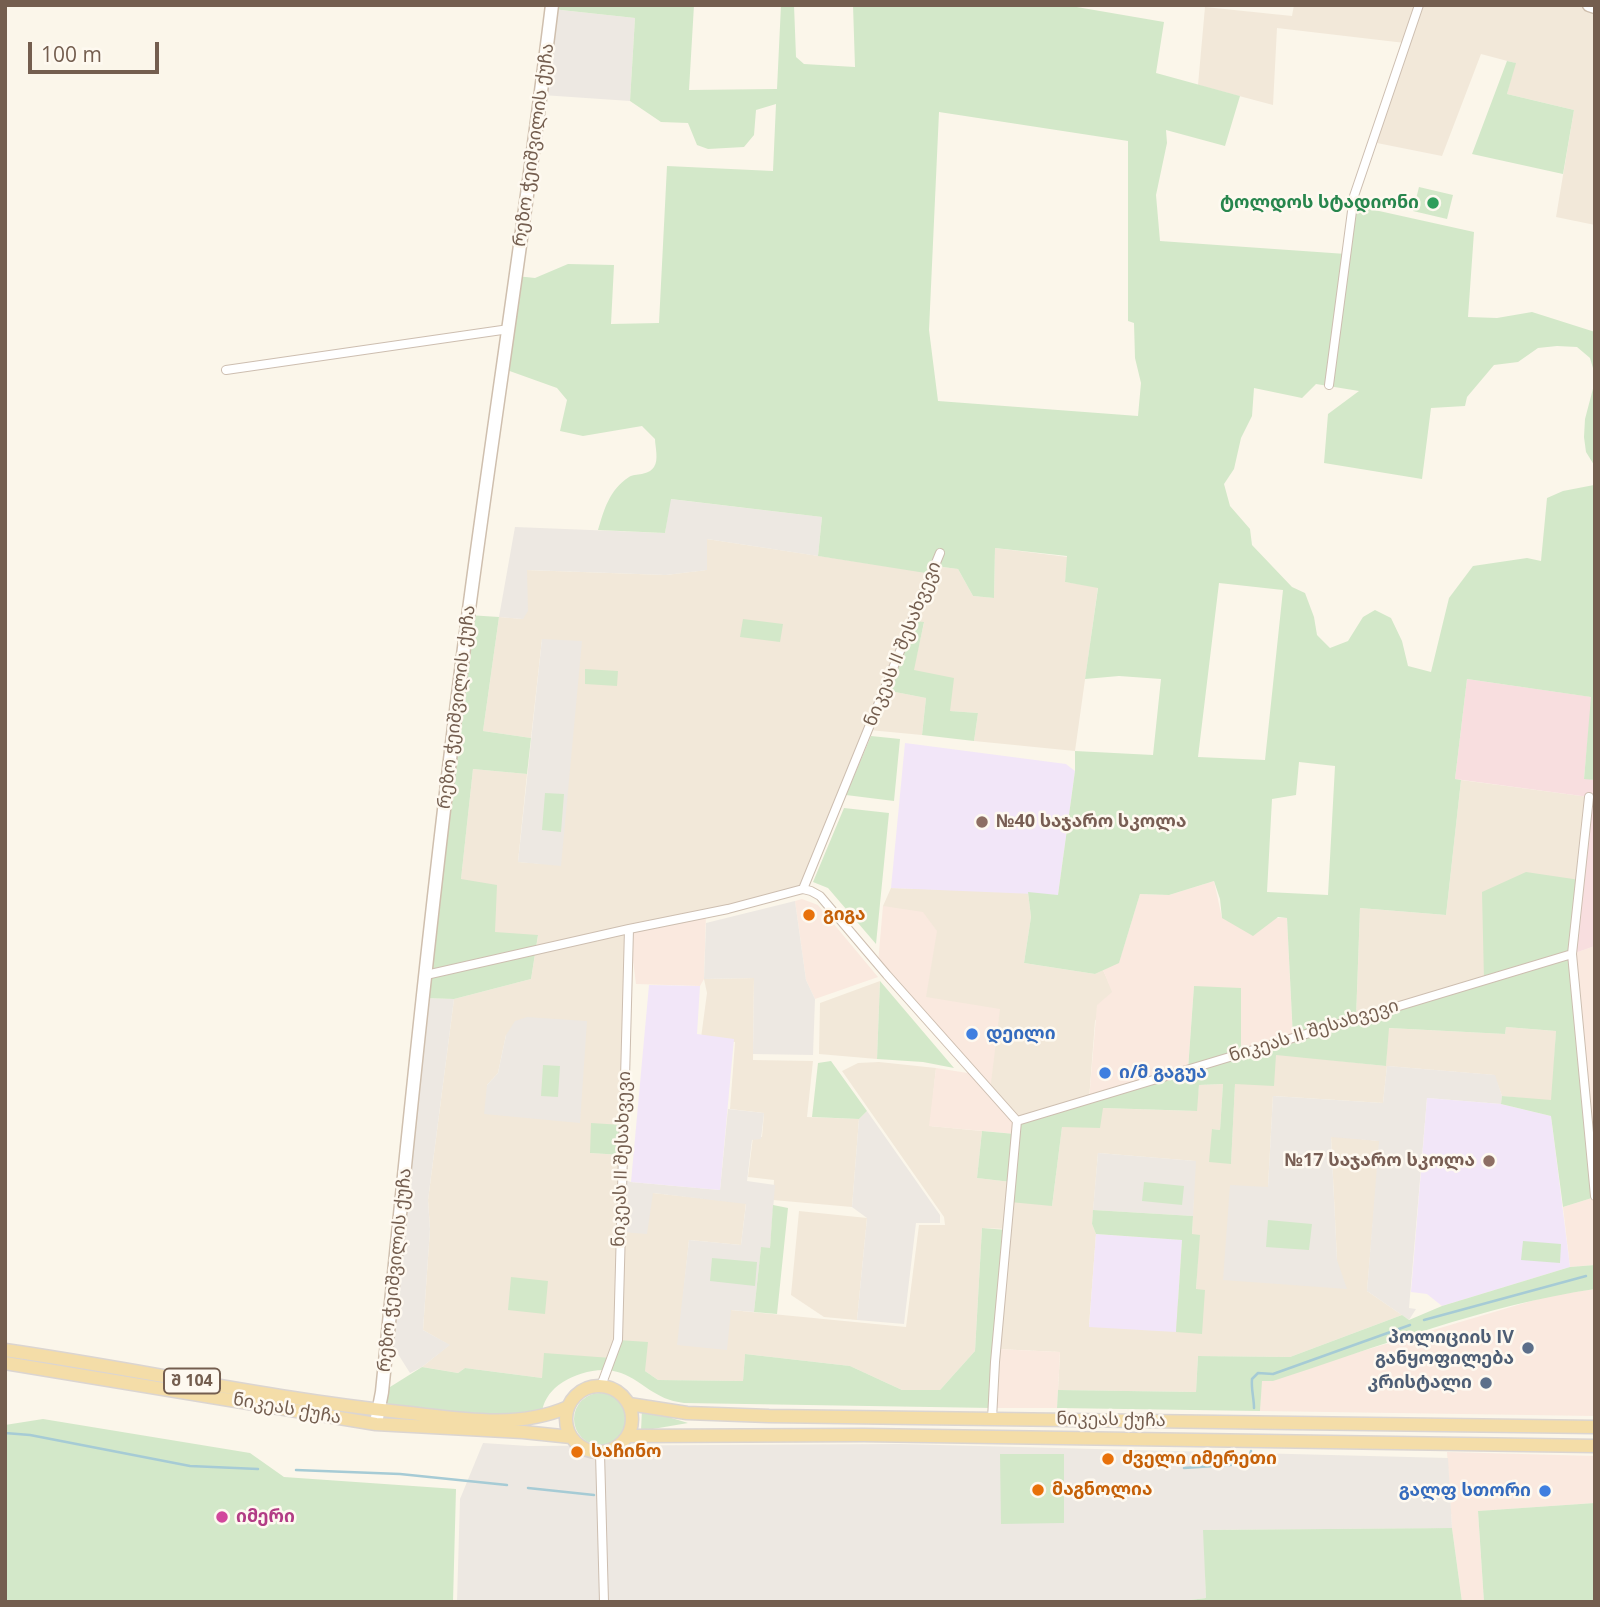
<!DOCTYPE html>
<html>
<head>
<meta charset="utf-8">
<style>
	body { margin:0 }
	#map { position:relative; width:1600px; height:1607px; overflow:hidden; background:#fbf6ea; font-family:"Open Sans",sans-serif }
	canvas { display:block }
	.frame { position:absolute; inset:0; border:7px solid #745e4f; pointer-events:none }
	.scale { position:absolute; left:28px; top:42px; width:131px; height:32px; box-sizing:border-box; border:4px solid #745e4f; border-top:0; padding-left:9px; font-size:21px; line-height:24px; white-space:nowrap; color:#745e4f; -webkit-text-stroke:5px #fef9f0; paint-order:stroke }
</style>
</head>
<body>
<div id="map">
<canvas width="1600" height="1607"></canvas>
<div class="frame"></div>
<div class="scale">100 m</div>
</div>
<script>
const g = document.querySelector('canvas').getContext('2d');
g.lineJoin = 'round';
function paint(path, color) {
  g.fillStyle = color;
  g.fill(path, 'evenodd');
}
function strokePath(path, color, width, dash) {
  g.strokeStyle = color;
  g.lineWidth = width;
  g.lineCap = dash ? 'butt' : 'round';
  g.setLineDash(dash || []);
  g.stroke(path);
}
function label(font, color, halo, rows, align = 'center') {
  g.font = font + ' "Open Sans","Noto Sans Georgian",sans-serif';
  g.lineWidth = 5;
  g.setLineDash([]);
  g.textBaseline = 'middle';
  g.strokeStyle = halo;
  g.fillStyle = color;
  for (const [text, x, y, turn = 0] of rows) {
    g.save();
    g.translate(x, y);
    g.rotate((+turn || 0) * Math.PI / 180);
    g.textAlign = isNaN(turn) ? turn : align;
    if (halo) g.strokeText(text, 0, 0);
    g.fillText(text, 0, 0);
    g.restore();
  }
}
paint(new Path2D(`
	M1294 5H1589L1595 7V225L1556 217 1574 110 1507 94 1515 63 1481 54 1442 156 1372 142 1405 43 1277 28 1273 105 1198 85 1205 7 1292 16Z
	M707 539 931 573 935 566 958 569 973 596 994 598 995 548 1068 557 1065 582 1098 587 1075 751 974 741 978 713 949 711 913 671 924 623 913 621 886 690 926 698 922 735 869 730 803 889 629 929 623 1125 590 1153 622 1155 621 1232 653 1193 746 1203 741 1245 689 1240 678 1345 731 1310 906 1327 919 1225H945L944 1217 842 1071 858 1063 879 1062 936 1068 930 1126 982 1131 977 1178 1011 1182 1052 1206 1062 1127 1102 1108 1196 1111 1199 1085 1223 1084 1220 1130 1212 1129 1231 1163 1235 1084 1276 1054 1386 1066 1388 1028 1505 1034 1506 1027 1556 1031 1552 1101 1502 1096 1494 1075 1387 1066 1383 1103 1273 1096 1268 1187 1337 1260 1331 1136 1380 1141 1367 1291 1402 1315 1290 1357 1198 1356 1196 1392 1058 1390 1060 1352 996 1349 1007 1229 982 1228 975 1351 940 1390H902L850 1366 745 1354 743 1381 658 1380 645 1371 612 1358 542 1378 465 1368 458 1373 422 1367 449 1345 423 1330 430 1229 428 1200 454 999 531 979 538 936 495 933 461 879 473 769 527 774 518 862 561 865 542 639 531 738 483 731 499 617 523 619 526 570 666 575 706 570ZM506 1035 580 1123 487 1085 498 1073ZM1098 1153 1195 1161 1192 1235 1199 1236 1196 1290 1205 1291 1089 1327 1096 1234 1092 1224Z
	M1461 780 1589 797 1580 880 1484 981 1356 1019 1360 908 1446 915Z
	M891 888 1028 892 1031 917 1024 963 1095 974 1103 970 1113 992 1095 1021 1089 1100 1017 1121 990 1091 926 997 883 906Z
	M754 978 753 1060 813 1061 807 1117 859 1119 852 1207 773 1200 774 1180 748 1177 753 1137H762L764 1113 730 1109 735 1042 701 1038 707 993 704 979Z
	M880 981 877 1059 819 1054 820 1003Z
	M799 1211 867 1218 857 1320 824 1317 791 1295Z`), '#f2e8d9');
paint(new Path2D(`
	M1214 881 1222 918H1287L1293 1039 1241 1054 1194 986 1188 1070 1089 1100 1097 1005 1112 992 1103 970 1119 962 1140 894 1169 895Z
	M802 899 818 905 878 977 815 999 806 980 795 901Z
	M883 906 923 912 937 931 926 997 1000 1009 990 1091 1017 1121 1016 1134 929 1126 936 1068 974 1074 878 963Z
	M706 914 704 979 700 986 636 984 629 929Z
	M1595 946V1196L1572 954Z
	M1595 1197V1265L1570 1267 1563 1207Z
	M1595 1289V1416L1260 1411 1261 1381 1548 1296Z
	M996 1349 1060 1352 1057 1408H992Z
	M1447 1452 1595 1456V1503L1478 1511 1484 1602H1462L1452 1528Z`), '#fae9df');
paint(new Path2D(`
	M552 9 635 18 630 101 542 95Z
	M670 499 822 517 818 556 707 539V570L666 575 527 570 528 611 523 619 499 617 515 527 665 533Z
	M542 639 582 641 561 866 518 862Z
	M795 901 806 980 815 999 813 1055 753 1054 754 978 704 979 706 923Z
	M424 998 454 999 428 1200 430 1229 423 1330 450 1345 422 1367 410 1373 391 1343Z
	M527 1017 587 1021 580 1123 484 1114 487 1085 498 1073 506 1035 515 1021Z
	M1387 1066 1495 1075 1502 1096 1501 1104 1427 1098 1409 1308 1416 1309 1409 1320 1367 1291 1379 1141 1331 1137 1337 1260 1347 1289 1223 1280 1230 1185 1268 1187 1273 1096 1383 1103Z
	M728 1109 764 1113 761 1139 752 1140 747 1181 775 1185 770 1248H761L754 1312 731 1310 727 1350 677 1345 689 1240 741 1245 746 1204 653 1193 647 1234 621 1232V1179L631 1182 720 1190Z
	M867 1111 940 1215V1223H916L904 1324 857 1320 867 1218 852 1207 859 1119Z
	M1098 1153 1196 1161 1193 1216 1093 1210Z
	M483 1443 528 1446 900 1444 1448 1458 1452 1528 1204 1530 1206 1598 1174 1602H457L460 1499Z`), '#ede8e2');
paint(new Path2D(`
	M905 743 1066 764 1075 771 1058 895 891 888Z
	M649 985 700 986 697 1034 734 1039 720 1190 631 1182Z
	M1427 1098 1501 1104 1551 1116 1570 1267 1442 1306 1427 1294 1411 1292Z
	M1096 1234 1182 1240 1176 1332 1089 1327Z`), '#f2e6f8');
paint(new Path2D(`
	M1467 679 1592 697 1584 778 1595 780V946L1572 954 1589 797 1455 779Z`), '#f8dedf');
paint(new Path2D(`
	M552 5H694L689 90 777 89 781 5H794L796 57 804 64 855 67 853 5H1065L1164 22 1156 73 1240 96 1225 146 1166 130 1167 143 1156 195 1160 241 1346 254 1352 205 1474 232 1468 317 1497 318 1532 312 1595 332V375L1590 358 1577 347 1557 346 1538 348 1518 362 1494 365 1467 397 1465 406 1431 408 1422 479 1324 463 1328 414 1359 391 1316 384 1302 398 1254 388 1252 416 1241 438 1234 469 1224 484 1230 506 1250 529 1252 545 1292 587 1305 593 1314 617 1317 635 1330 648 1348 641 1363 617 1375 610 1391 618 1402 641 1408 666 1431 672 1449 598 1473 566 1527 558 1541 561 1547 498 1563 491 1594 485V465L1586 452 1584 437 1585 419 1595 381V780L1584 779 1591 697 1467 679 1455 779 1461 780 1446 915 1360 908 1356 1018 1484 981 1482 892 1526 872 1580 880 1572 954 1595 1197 1563 1207 1551 1116 1501 1104 1502 1096 1551 1100 1556 1031 1506 1027 1505 1034 1389 1028 1386 1066 1276 1055 1274 1086 1235 1084 1231 1164 1209 1162 1212 1129 1220 1130 1223 1084 1199 1085 1197 1111 1103 1108 1100 1128 1062 1127 1052 1206 1010 1202 1011 1182 977 1178 982 1131 1015 1134 1017 1121 1188 1070 1194 986 1241 988V1054L1293 1038 1287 918 1278 917 1253 936 1222 918 1220 899 1214 881 1169 895 1140 894 1119 963 1095 974 1024 963 1031 917 1028 892 1058 895 1075 771V751L1153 755 1161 679 1119 676 1085 679 1098 588 1065 582 1067 556 995 548 994 598 973 596 958 569 935 566 932 574 818 556 822 517 671 499 665 533 598 530C604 510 609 490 629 477 636 473 648 476 654 467 659 460 655 446 655 439L642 426 583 436 560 431 567 400 557 388 504 369 516 276 535 278 568 264 614 265 611 324 659 323 667 166 773 171 776 104 756 110 754 135 744 147 708 149 697 145 688 123 661 122 630 101 635 18 552 9ZM939 112 1128 141V321L1134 323 1135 358 1141 383 1138 416 938 401 929 330ZM1219 583 1283 590 1265 760 1198 757ZM1299 762 1335 766 1328 895 1267 892 1272 799 1296 795Z
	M1507 61 1516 63 1507 94 1574 110 1563 174 1472 154Z
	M1419 187 1453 195 1447 219 1413 211Z
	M468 615 499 617 483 731 531 738 527 774 473 769 461 879 497 885 495 932 538 935 531 979 454 999 424 998Z
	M743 619 783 624 780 642 740 637Z
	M913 621 924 622 914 670 954 678 950 711 978 713 974 741 922 735 926 698 885 690Z
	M585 669 618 671 617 686 585 684Z
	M871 736 900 739 894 801 846 795Z
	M545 793 564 794 561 832 542 830Z
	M844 808 889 813 876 944 828 888 813 882Z
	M880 981 954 1068 923 1062 877 1059Z
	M831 1061 867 1111 859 1119 812 1117 818 1063Z
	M543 1065 560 1066 558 1097 541 1096Z
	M591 1123 623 1125 622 1155 590 1153Z
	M1144 1182 1184 1186 1182 1205 1142 1201Z
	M773 1205 788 1208 777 1314 754 1312 761 1247 770 1248Z
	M1093 1210 1193 1216 1192 1234 1200 1235 1196 1289 1205 1290 1202 1334 1176 1332 1182 1240 1096 1234 1092 1224Z
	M1268 1220 1312 1224 1309 1250 1266 1247Z
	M982 1228 1007 1230 992 1408 684 1403C653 1399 645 1382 621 1373 602 1366 579 1372 563 1382 551 1389 541 1403 542 1417L380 1410 382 1392 422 1367 458 1373 465 1368 542 1378 544 1353 611 1358 618 1340 648 1342 645 1371 658 1380 743 1381 745 1354 850 1366 902 1390H940L975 1351Z
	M1523 1241 1561 1244 1560 1263 1521 1260Z
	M712 1258 757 1262 755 1286 710 1281Z
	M1595 1265V1289C1485 1305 1378 1347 1273 1381H1262L1260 1411 1057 1408 1058 1390 1196 1392 1198 1356 1290 1357 1402 1315 1409 1320 1442 1306 1570 1267Z
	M511 1277 548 1281 545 1314 508 1310Z
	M574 1419a26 26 0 1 1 52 0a26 26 0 1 1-52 0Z
	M642 1409 688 1423 641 1431Z
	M43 1419 250 1453 284 1477 456 1489 453 1602H5V1425Z
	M1000 1454H1064V1523L1001 1524Z
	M1595 1503V1602H1484L1478 1511Z
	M1452 1528 1462 1602H1174L1206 1598 1203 1530Z`), '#d3e8c9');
strokePath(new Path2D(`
	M1424 1320 1586 1276
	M1254 1408C1254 1398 1251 1389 1252 1379L1258 1373 1273 1374 1410 1325
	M5 1433 30 1435 190 1466 258 1469
	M1184 1468 1244 1464 1249 1459 1251 1451
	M296 1470 400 1474 507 1485
	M528 1488 594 1495`), '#a6cbd5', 2.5);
const street = new Path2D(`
	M226 370 509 329
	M1329 385 1354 196 1419 5
	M1589 797 1572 954 1595 1196
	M803 889 940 553
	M426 975 629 929 728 909 803 889 811 891 820 896 887 975 1017 1121 995 1362 992 1419
	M1017 1121 1572 954
	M601 1386 618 1340 629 929
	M600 1453 604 1602`);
const secondary = new Path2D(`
	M1589 5 1595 7
	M377 1418 382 1392C408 1134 434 875 468 617 495 413 527 210 552 5`);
const primary = new Path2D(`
	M5 1350C137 1369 268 1398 400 1412 456 1418 516 1430 568 1407
	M5 1363 376 1424 523 1432 571 1437
	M566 1419a33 33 0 1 1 66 0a33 33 0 1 1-66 0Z
	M629 1404 687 1413 769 1416 1595 1427
	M628 1436 864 1435 1595 1446`);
strokePath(street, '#cdbeb0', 10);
strokePath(secondary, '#cfbfae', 15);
strokePath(primary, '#dbd5d1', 15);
strokePath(street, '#fff', 8);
strokePath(secondary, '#fff', 12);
strokePath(primary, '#f4dda8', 12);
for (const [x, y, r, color] of [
	[1433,203,7,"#2e9e5b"],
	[982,822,7,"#8d6e63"],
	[809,915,7,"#e8710a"],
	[972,1034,7,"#3f7fe0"],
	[1105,1073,7,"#3f7fe0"],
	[1489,1161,7,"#8d6e63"],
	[1528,1348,7,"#5c6f8a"],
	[1486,1383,7,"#5c6f8a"],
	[577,1452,7,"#e8710a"],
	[1108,1459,7,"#e8710a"],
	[1038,1490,7,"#e8710a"],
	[1545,1491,7,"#3f7fe0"],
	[222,1517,7,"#d1479c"]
]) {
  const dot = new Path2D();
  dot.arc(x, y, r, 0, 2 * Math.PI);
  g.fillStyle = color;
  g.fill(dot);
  strokePath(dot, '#fef9f0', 2.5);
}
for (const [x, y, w] of [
	[192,1381,56]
]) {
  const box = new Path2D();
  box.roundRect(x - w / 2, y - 12.5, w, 25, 5);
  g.fillStyle = '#fef9f0';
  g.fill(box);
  strokePath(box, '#745e4f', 2);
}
label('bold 16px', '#745e4f', null, [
	["შ 104",192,1381]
]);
label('18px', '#745e4f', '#fef9f0', [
	["რეზო ჭეიშვილის ქუჩა",534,145,-82],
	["ნიკეას II შესახვევი",903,644,-68],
	["რეზო ჭეიშვილის ქუჩა",457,707,-83],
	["ნიკეას II შესახვევი",1314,1031,-17],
	["ნიკეას II შესახვევი",622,1159,-88],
	["რეზო ჭეიშვილის ქუჩა",395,1270,-84],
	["ნიკეას ქუჩა",287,1409,10],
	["ნიკეას ქუჩა",1111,1420,1]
]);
label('bold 18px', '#27864d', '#fef9f0', [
	["ტოლდოს სტადიონი",1419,203]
], 'right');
label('bold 18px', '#785e54', '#fef9f0', [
	["№40 საჯარო სკოლა",996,822],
	["№17 საჯარო სკოლა",1475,1161,"right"]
], 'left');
label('bold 18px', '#c56008', '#fef9f0', [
	["გიგა",823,915],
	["საჩინო",591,1452],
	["ძველი იმერეთი",1122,1459],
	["მაგნოლია",1052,1490]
], 'left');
label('bold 18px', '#366cbe', '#fef9f0', [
	["დეილი",986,1034],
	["ი/მ გაგუა",1119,1073],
	["გალფ სთორი",1531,1491,"right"]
], 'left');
label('bold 18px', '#4e5e75', '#fef9f0', [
	["პოლიციის IV",1514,1338],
	["განყოფილება",1514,1359],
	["კრისტალი",1472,1383]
], 'right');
label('bold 18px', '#b23c85', '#fef9f0', [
	["იმერი",236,1517]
], 'left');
</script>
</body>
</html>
